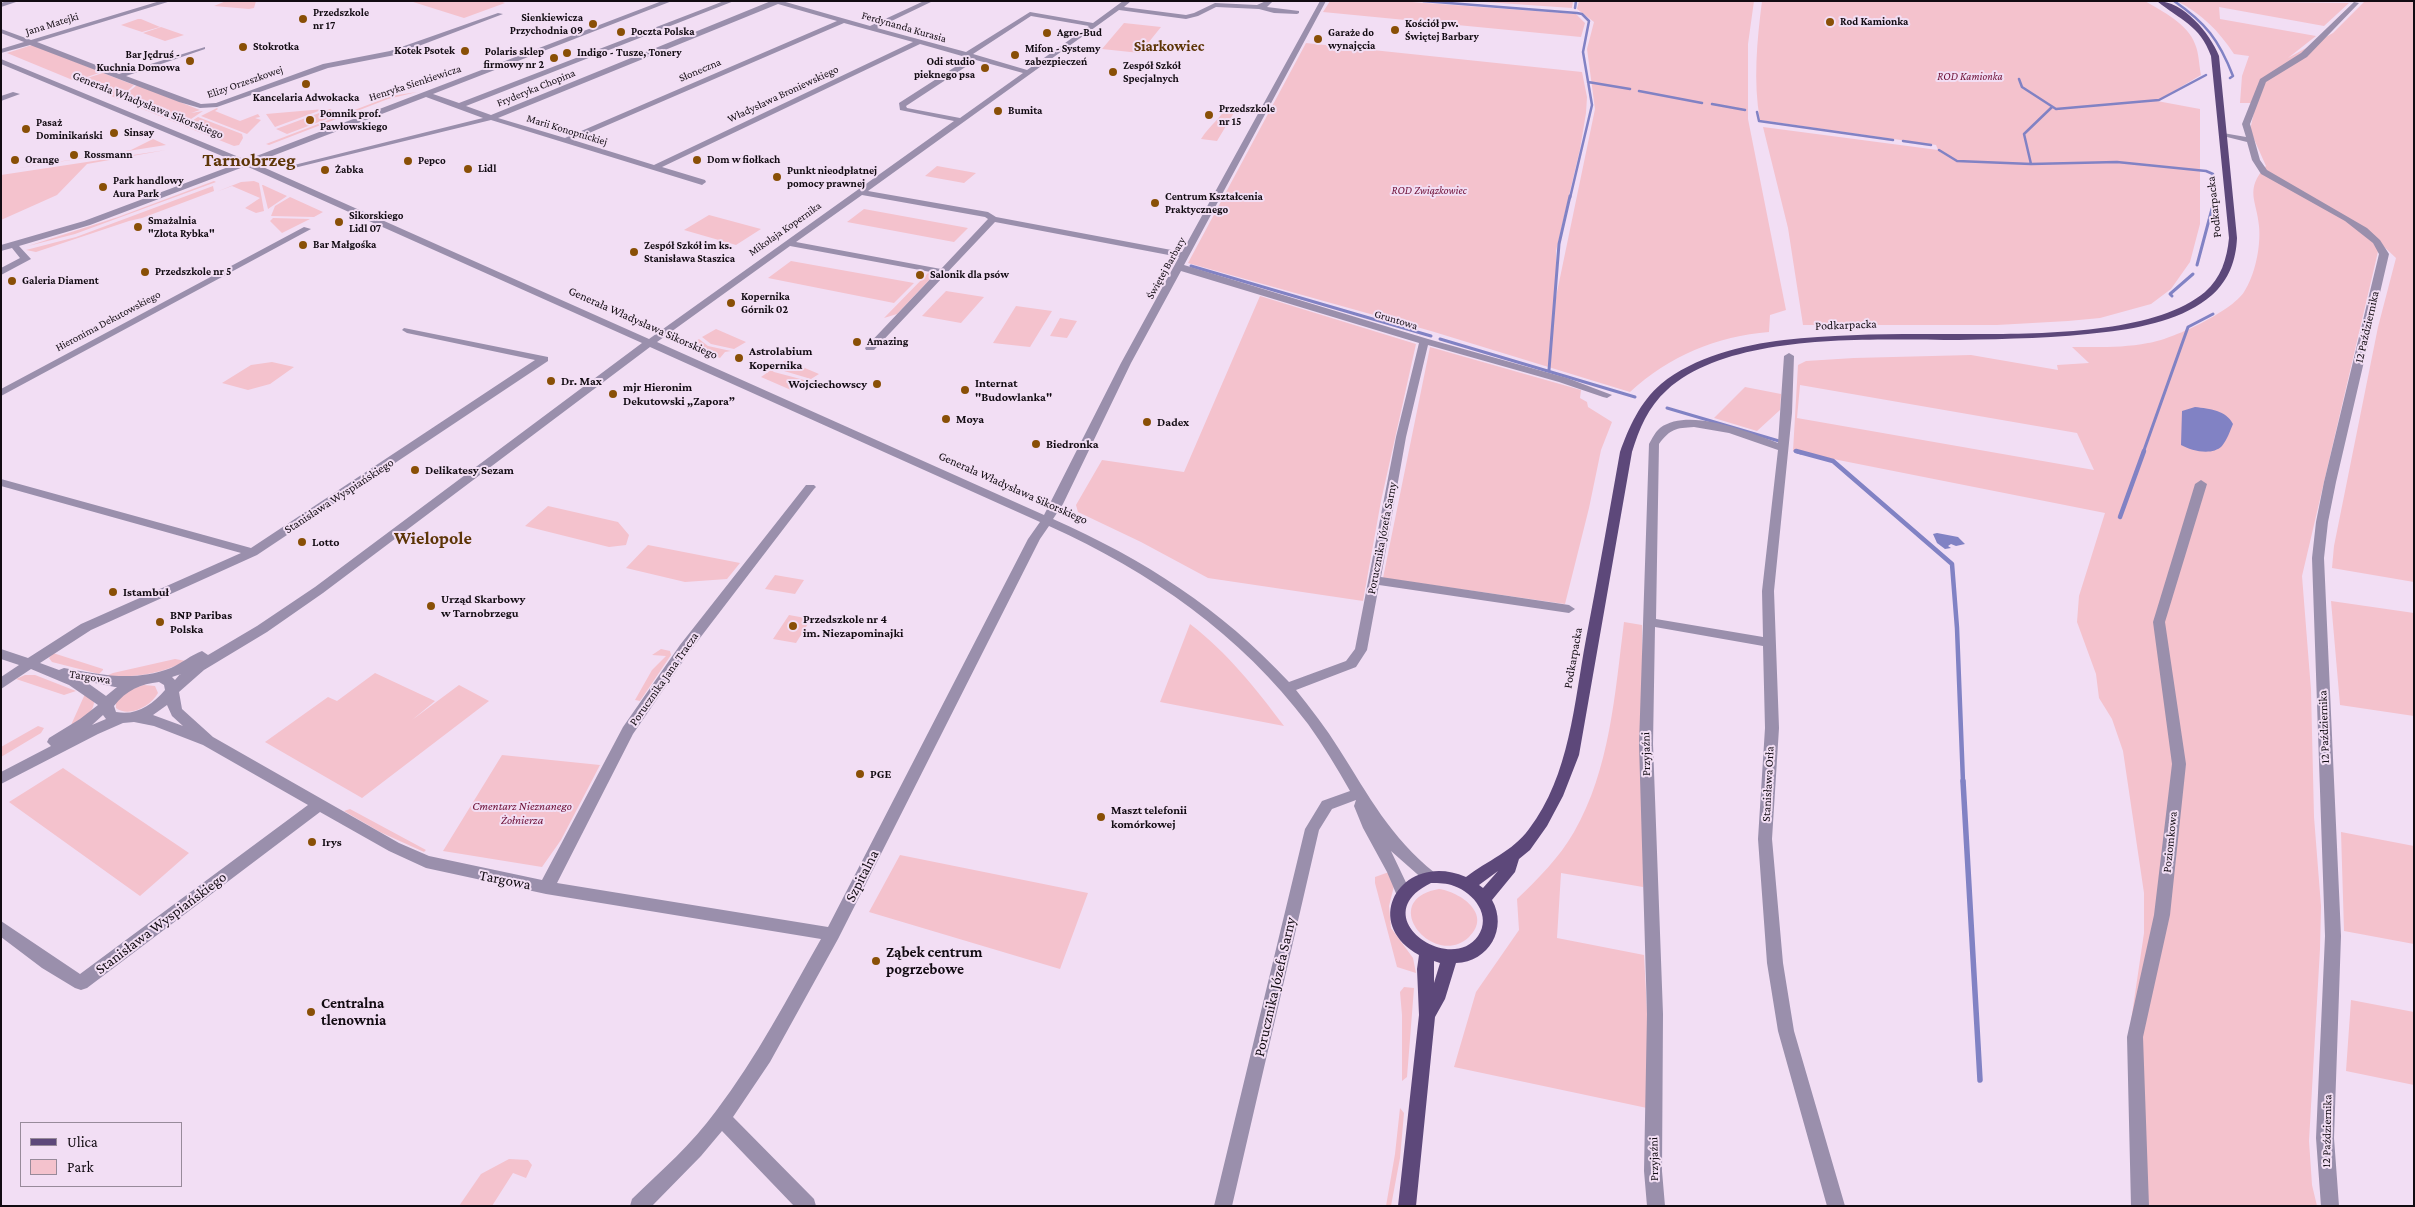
<!DOCTYPE html>
<html>
<head>
<meta charset="utf-8">
<style>
	body { margin:0 }
	#map { position:relative; width:2415px; height:1207px; overflow:hidden; background:#f2def4; font-family:"Crimson Pro",serif }
	canvas { display:block }
	.frame { position:absolute; inset:0; border:2px solid #120b12; pointer-events:none }
	.legend { position:absolute; left:20px; top:1122px; width:162px; height:65px; box-sizing:border-box; background:#f2def4; border:1px solid #988a9a; margin:0; padding:6px 9px; list-style:none; font-size:15px; color:#120b12 }
	.legend li { display:flex; align-items:center; gap:10px; height:25px }
	.legend b { width:25px; border:1px solid #988a9a }
</style>
</head>
<body>
<div id="map">
<canvas width="2415" height="1207"></canvas>
<div class="frame"></div>
<ul class="legend">
<li><b style="height:6px;background:#5d487a"></b>Ulica</li>
<li><b style="height:14px;background:#f4c2cd"></b>Park</li>
</ul>
</div>
<script>
const g = document.querySelector('canvas').getContext('2d');
g.lineJoin = 'round';
function paint(path, color) {
  g.fillStyle = color;
  g.fill(path, 'evenodd');
}
function strokePath(path, color, width, dash) {
  g.strokeStyle = color;
  g.lineWidth = width;
  g.lineCap = dash ? 'butt' : 'round';
  g.setLineDash(dash || []);
  g.stroke(path);
}
function label(font, color, halo, rows, align = 'center') {
  g.font = font + ' "Crimson Pro",serif';
  g.lineWidth = 4;
  g.setLineDash([]);
  g.textBaseline = 'middle';
  g.strokeStyle = halo;
  g.fillStyle = color;
  for (const [text, x, y, turn = 0] of rows) {
    g.save();
    g.translate(x, y);
    g.rotate((+turn || 0) * Math.PI / 180);
    g.textAlign = isNaN(turn) ? turn : align;
    if (halo) g.strokeText(text, 0, 0);
    g.fillText(text, 0, 0);
    g.restore();
  }
}
paint(new Path2D(`
	M226 1H256L254 8 249 9 214 6Z
	M410 1H500L505 3 464 18Z
	M1330 1H1398L1576 14 1585 23 1581 37 1323 12Z
	M1470 1H1573L1572 8Z
	M1579 1H1754L1748 44V119L1786 310 1770 315 1769 332C1717 336 1669 356 1630 392L1431 331 1188 263 1306 43 1582 72 1587 97 1586 113 1580 149 1556 251V297L1595 109 1587 49 1594 22 1577 9Z
	M1762 1H2145C2162 11 2188 24 2195 44 2199 53 2199 65 2201 75L2157 101 2200 109V224L2190 262 2171 289 2151 304 2100 318 2068 321 1997 325H1803L1788 228 1763 127 1938 150 1936 145 1760 120C1753 82 1757 40 1762 1Z
	M2177 1 2349 3 2324 26 2219 7 2220 19 2316 36 2288 58 2333 33 2365 1H2414V582L2332 568 2334 546 2378 327 2396 258 2380 243 2302 576 2311 690 2314 817 2321 906 2320 949 2309 1141 2312 1185 2317 1206H2146L2131 1021 2144 933V893L2123 751 2112 719 2099 698 2096 674 2077 622 2079 596 2105 513 1793 451 1798 365 1806 361 1854 358 1971 355 2058 370 2057 365 2089 363 2072 347C2097 347 2123 348 2148 343 2171 340 2231 312 2244 292 2255 275 2261 247 2259 226 2257 201 2244 190 2266 166L2250 130 2256 103H2240L2242 76 2249 56 2234 54C2218 30 2202 14 2177 1ZM1800 385 2077 433 2094 470 1797 418Z
	M138 19H141L160 27 142 32 121 25Z
	M1124 23 1161 27 1140 53 1102 49Z
	M161 27 184 35 165 41 143 33Z
	M32 45 102 72 75 81 7 53Z
	M103 73 134 85 118 99 77 81Z
	M137 85 200 110 191 113 203 111 182 125 135 106 139 104 134 101 129 103 120 99Z
	M417 92 388 99 269 145 266 144 391 96Z
	M1228 105 1238 106 1217 141 1201 139C1210 125 1220 119 1228 105Z
	M217 108 218 109 215 111 240 121 258 114 260 117 255 118 261 120 247 134 201 116Z
	M324 109 275 127 266 114Z
	M330 109 340 114 287 134 276 129Z
	M198 117 242 134 243 138 239 145 234 146 184 126Z
	M153 139 166 145 1 171 131 150Z
	M166 150 87 164 57 195 1 220V175Z
	M937 166 976 173 964 183 925 176Z
	M214 181 216 182 75 234 28 246 118 217Z
	M254 181 259 183 264 211 256 213 245 208 260 198 232 186 216 192 241 182Z
	M262 185H263L287 196 268 209Z
	M213 186 214 191 142 218 129 221 36 252 26 250 76 237Z
	M290 197 323 212 314 217 271 216 275 206Z
	M864 209 968 228 954 242 847 222Z
	M709 215 761 229 736 245 684 230Z
	M273 218 310 219 282 233 270 221Z
	M791 261 914 283 894 303 768 278Z
	M930 271 933 276 897 314 884 318Z
	M946 291 984 297 961 323 922 316Z
	M1260 296 1416 344 1381 501 1363 601 1208 578 1141 542 1078 512 1076 505 1102 460 1184 472Z
	M1016 306 1052 311 1030 347 993 343Z
	M1060 318 1077 321 1067 338 1050 336Z
	M716 329 746 342 734 349 711 344 702 337Z
	M699 339 708 346 731 351 725 352 720 358 689 345Z
	M1430 347 1581 390 1580 398 1587 402 1588 407 1612 422 1601 450 1589 508 1565 604 1383 578Z
	M786 360 819 374 811 379 774 368Z
	M272 362 294 367 270 384 248 390 222 383 251 365Z
	M771 370 774 372 808 381 791 390 761 377Z
	M1745 387 1781 394 1780 410 1757 431 1714 418Z
	M548 506 618 522 629 535 626 545 609 547 525 526Z
	M648 545 740 563 727 579 685 582 626 568Z
	M775 575 804 580 795 594 765 589Z
	M2331 601 2414 613V716L2340 705Z
	M789 615 811 619 796 643 773 639Z
	M1624 622 1642 625 1643 887 1561 873 1557 938 1644 955 1648 1030 1647 1108 1454 1067 1476 992 1519 930 1517 899C1538 879 1559 858 1574 832 1610 770 1615 693 1624 622Z
	M1190 624C1227 652 1257 690 1284 726L1160 702Z
	M661 649 670 651 671 655 640 701 635 700 652 670 666 656 652 655Z
	M53 653 103 669V670L99 674 52 662 49 658Z
	M175 659 186 661C161 674 134 678 106 676L113 673Z
	M375 673 435 701 412 720 459 685 489 701 362 798 265 742 328 697 337 701Z
	M25 675H35L76 691 64 695 16 679Z
	M144 685 155 686 158 693C151 706 129 718 116 708V701L131 689Z
	M85 694 94 699C95 714 82 718 71 725Z
	M38 726 44 728 41 733 1 757V747Z
	M502 755 600 765 561 840 542 867 443 851Z
	M63 768 189 853 140 896 9 802Z
	M350 809 426 850 424 852 380 832 344 811Z
	M2341 832 2414 846V944L2344 931Z
	M900 855 1088 893 1060 969 869 912Z
	M1389 872 1394 886 1389 906 1391 928 1413 958 1416 973 1397 967 1375 883V877Z
	M1439 889C1460 892 1493 914 1469 937 1434 970 1376 900 1439 889Z
	M1404 987 1414 988 1407 1077 1402 1081V1015L1400 992Z
	M2351 1000 2414 1012V1085L2346 1071Z
	M1400 1108 1404 1113 1400 1158 1391 1206H1386L1395 1154Z
	M509 1159 528 1160 532 1165 526 1178 513 1173 492 1206H459L481 1174Z`), '#f4c2cd');
paint(new Path2D(`
	M2195 407C2210 409 2226 410 2233 424 2230 431 2227 440 2222 446 2212 456 2192 451 2181 445L2182 411Z
	M1937 533 1958 537 1965 544 1956 546 1951 544 1948 546 1951 548 1945 549 1937 543 1933 534Z`), '#8182c4');
strokePath(new Path2D(`
	M1423 1 1577 13 1582 14 1589 21 1583 52 1592 105 1570 198
	M2174 1C2206 23 2219 40 2233 76L2230 78
	M1575 8 1576 1
	M2019 79 2022 87 2056 109 2159 100 2206 75
	M1588 82 1630 89
	M1639 91 1702 103
	M1712 104 1745 110
	M1757 112 1759 121 1893 140
	M1903 141 1931 145
	M1939 150 1957 161 2031 164 2117 162 2206 171 2213 174V197
	M2031 164 2024 134 2052 107`), '#8182c4', 2.5);
strokePath(new Path2D(`
	M2197 265 2213 205
	M1191 266 1431 336
	M2172 296 2170 294 2193 274
	M1440 339 1635 397
	M1549 370 1559 244 1570 196
	M1667 408 1779 441
	M1795 451 1801 453
	M2143 453 2188 327 2213 314`), '#8182c4', 3);
strokePath(new Path2D(`
	M1796 451 1833 461 1952 564 1957 628 1963 782
	M2120 517 2144 451`), '#8182c4', 4.5);
strokePath(new Path2D(`
	M1963 781 1980 1080`), '#8182c4', 5.5);
paint(new Path2D(`
	M7 1H19L1 7V3Z
	M160 1H171L37 42 119 74 205 47V49L126 76 201 104 216 103 323 64 390 51 498 13 503 14 395 55 328 68 217 107 200 108 179 102 30 45 1 53V49L24 42 1 33V29L31 40Z
	M662 1H672L433 94 459 103 724 1H734L466 106 491 115 771 1H782L870 26 924 1H933L877 28 966 52 1030 12 1093 23 1123 1H1131L1124 7 1186 15 1194 13 1215 3 1257 5 1266 1H1273L1267 7 1299 11V13L1297 14 1274 13 1259 9 1216 7 1198 16 1186 19 1119 10 868 191 988 212 996 217 1182 252 1320 1H1326L1184 265 1428 339 1567 378 1612 395 1607 398 1603 397 1559 382 1428 345 1406 437 1381 577 1569 605 1575 609 1569 613 1379 585 1367 650 1356 667 1296 690C1311 709 1326 728 1339 749 1369 796 1390 837 1435 873L1438 877 1435 881 1430 883 1425 881 1391 851 1411 893 1408 898 1403 899 1398 898 1387 872 1363 828 1354 806 1356 800 1332 809 1319 830 1232 1206H1214L1305 829 1322 801 1350 791C1337 768 1323 745 1308 724 1240 634 1151 572 1049 526L1040 539 838 939 770 1062 733 1117 814 1199 816 1206H794L722 1131 701 1156 652 1206H630L632 1199C661 1171 692 1144 716 1111 757 1057 788 997 821 939L546 894 426 868 389 851 320 812 87 988 81 990 75 988 42 968 1 937V921L80 974 308 805 203 745 154 726 134 722 123 723 98 734 1 784V772L51 746 47 742 49 738 80 719 98 705 69 685 31 669 1 689V677L19 665 1 659V649L28 658 81 624 241 553 1 486V479L251 548 535 360 407 333 402 330 404 328 548 357V361L257 555 91 630 40 663 59 670 64 668C102 675 134 682 171 668 182 663 191 655 202 651L208 655 257 626 315 587 642 343 246 166 90 225 19 246 31 259 1 275V268L20 258 12 248 1 251V245L84 221 239 163 1 64V59L246 160ZM778 4 837 21 565 138 498 118ZM1031 16 1089 26 1027 70 973 54ZM844 23 913 42 654 165 573 140ZM920 44 969 58 899 103 900 110 954 121 649 339 254 163 426 97 483 118 290 166 294 168 491 120 702 185 706 182 705 180 662 167ZM976 60 1023 73 960 118 907 108 906 106ZM862 195 985 217 988 219 941 269 796 242ZM995 222 1179 257 1121 363 1044 515 657 342 790 246 936 273 865 348 866 350H874ZM1181 271 1419 343 1396 437 1355 649 1346 661 1289 682C1220 608 1145 560 1053 519L1063 504 1131 363ZM650 347 1040 522 1028 539 828 927 557 883 633 734 690 651 814 489 816 487 814 485H806L680 645 623 727 542 880 429 856 399 843 213 737 182 709 179 692 204 670 267 632 323 593ZM180 674 175 680 172 677 181 674ZM85 681 115 687H117L106 696ZM159 682 164 685 165 690C152 705 136 716 116 712L114 706C126 690 141 684 159 682ZM167 705 172 716 183 726 153 715ZM103 715 106 719 92 725Z
	M2354 2 2359 3 2307 57 2266 82 2250 124 2260 160 2267 170 2367 228 2380 240 2389 254 2336 482 2328 522 2324 558 2341 936 2334 1138 2339 1206H2321L2316 1138 2325 936 2312 558 2316 522 2324 482 2379 254 2373 243 2345 221 2261 174 2252 160 2247 142 2219 135 2223 133 2246 137 2242 124 2260 79 2301 53Z
	M13 92 20 94 1 101V96Z
	M304 227 311 229 1 396V389Z
	M1789 353 1794 356 1792 413 1774 591 1779 728 1772 839 1783 963 1794 1031 1845 1206H1827L1778 1031 1767 963 1758 839 1765 728 1763 646 1655 627 1653 744 1663 1014 1662 1171 1665 1206H1647L1644 1171 1647 1014 1639 744 1649 444C1652 439 1655 432 1660 428 1689 407 1748 432 1778 443L1784 356ZM1694 427 1729 433 1778 450 1762 591 1763 637 1656 619 1659 444C1670 429 1676 428 1694 427Z
	M2201 480 2207 484 2165 622 2186 764 2170 915 2143 1037 2149 1206H2131L2127 1037 2154 915 2172 764 2153 622 2195 484Z`), '#9a8fac');
paint(new Path2D(`
	M2157 1C2183 1 2210 33 2219 56L2237 238C2236 260 2229 280 2212 295 2185 319 2141 328 2106 332 2057 338 2008 339 1959 340 1876 340 1732 331 1667 390 1648 407 1639 429 1632 452L1579 755 1563 796 1547 826 1530 850 1519 859 1515 872 1492 900C1508 928 1489 962 1456 963L1445 999 1435 1017 1416 1206H1398L1419 1015 1417 969 1419 955C1358 921 1404 850 1466 877 1488 860 1512 852 1529 829 1570 775 1574 703 1586 639 1598 576 1609 514 1620 452 1629 427 1640 402 1661 384 1694 357 1742 345 1784 340 1829 335 1875 334 1920 334 1996 333 2145 342 2205 292 2221 278 2227 259 2229 238L2211 56C2200 25 2180 20 2157 1ZM1498 871 1483 888 1479 885ZM1431 883C1439 883 1447 883 1454 886 1474 893 1492 916 1478 936 1450 976 1363 916 1431 883ZM1434 961 1440 963 1434 983Z`), '#5d487a');
for (const [x, y, r, color] of [
	[303,19,5,"#894f06"],
	[1830,22,5,"#894f06"],
	[593,24,5,"#894f06"],
	[1395,30,5,"#894f06"],
	[621,32,5,"#894f06"],
	[1047,33,5,"#894f06"],
	[1318,39,5,"#894f06"],
	[243,47,5,"#894f06"],
	[465,51,5,"#894f06"],
	[567,53,5,"#894f06"],
	[1015,55,5,"#894f06"],
	[554,58,5,"#894f06"],
	[190,61,5,"#894f06"],
	[985,68,5,"#894f06"],
	[1113,72,5,"#894f06"],
	[306,84,5,"#894f06"],
	[998,111,5,"#894f06"],
	[1209,115,5,"#894f06"],
	[310,120,5,"#894f06"],
	[26,129,5,"#894f06"],
	[114,133,5,"#894f06"],
	[74,155,5,"#894f06"],
	[15,160,5,"#894f06"],
	[697,160,5,"#894f06"],
	[408,161,5,"#894f06"],
	[468,169,5,"#894f06"],
	[325,170,5,"#894f06"],
	[777,177,5,"#894f06"],
	[103,187,5,"#894f06"],
	[1155,203,5,"#894f06"],
	[339,222,5,"#894f06"],
	[138,227,5,"#894f06"],
	[303,245,5,"#894f06"],
	[634,252,5,"#894f06"],
	[145,272,5,"#894f06"],
	[920,275,5,"#894f06"],
	[12,281,5,"#894f06"],
	[731,303,5,"#894f06"],
	[857,342,5,"#894f06"],
	[739,358,5,"#894f06"],
	[551,381,5,"#894f06"],
	[877,384,5,"#894f06"],
	[965,390,5,"#894f06"],
	[613,394,5,"#894f06"],
	[946,419,5,"#894f06"],
	[1147,422,5,"#894f06"],
	[1036,444,5,"#894f06"],
	[415,470,5,"#894f06"],
	[302,542,5,"#894f06"],
	[113,592,5,"#894f06"],
	[431,606,5,"#894f06"],
	[160,622,5,"#894f06"],
	[793,626,5,"#894f06"],
	[860,774,5,"#894f06"],
	[1101,817,5,"#894f06"],
	[312,842,5,"#894f06"],
	[876,961,5,"#894f06"],
	[311,1012,5,"#894f06"]
]) {
  const dot = new Path2D();
  dot.arc(x, y, r, 0, 2 * Math.PI);
  g.fillStyle = color;
  g.fill(dot);
  strokePath(dot, '#f2def4', 2);
}
label('bold 11px', '#120b12', '#f2def4', [
	["Przedszkole",313,13],
	["nr 17",313,26],
	["Sienkiewicza",583,18,"right"],
	["Przychodnia 09",583,31,"right"],
	["Rod Kamionka",1840,22],
	["Kościół pw.",1405,24],
	["Świętej Barbary",1405,37],
	["Poczta Polska",631,32],
	["Agro-Bud",1057,33],
	["Garaże do",1328,33],
	["wynajęcia",1328,46],
	["Stokrotka",253,47],
	["Mifon - Systemy",1025,49],
	["zabezpieczeń",1025,62],
	["Kotek Psotek",455,51,"right"],
	["Polaris sklep",544,52,"right"],
	["firmowy nr 2",544,65,"right"],
	["Indigo - Tusze, Tonery",577,53],
	["Bar Jędruś -",180,55,"right"],
	["Kuchnia Domowa",180,68,"right"],
	["Odi studio",975,62,"right"],
	["pieknego psa",975,75,"right"],
	["Zespół Szkół",1123,66],
	["Specjalnych",1123,79],
	["Kancelaria Adwokacka",306,98,"center"],
	["Przedszkole",1219,109],
	["nr 15",1219,122],
	["Bumita",1008,111],
	["Pomnik prof.",320,114],
	["Pawłowskiego",320,127],
	["Pasaż",36,123],
	["Dominikański",36,136],
	["Sinsay",124,133],
	["Rossmann",84,155],
	["Orange",25,160],
	["Dom w fiołkach",707,160],
	["Pepco",418,161],
	["Lidl",478,169],
	["Żabka",335,170],
	["Punkt nieodpłatnej",787,171],
	["pomocy prawnej",787,184],
	["Park handlowy",113,181],
	["Aura Park",113,194],
	["Centrum Kształcenia",1165,197],
	["Praktycznego",1165,210],
	["Sikorskiego",349,216],
	["Lidl 07",349,229],
	["Smażalnia",148,221],
	["\"Złota Rybka\"",148,234],
	["Bar Małgośka",313,245],
	["Zespół Szkół im ks.",644,246],
	["Stanisława Staszica",644,259],
	["Przedszkole nr 5",155,272],
	["Salonik dla psów",930,275],
	["Galeria Diament",22,281],
	["Kopernika",741,297],
	["Górnik 02",741,310],
	["Amazing",867,342]
], 'left');
label('11px', '#120b12', '#f2def4', [
	["Jana Matejki",52,24,-17],
	["Ferdynanda Kurasia",904,27,16],
	["Słoneczna",700,70,-23],
	["Elizy Orzeszkowej",245,82,-19],
	["Henryka Sienkiewicza",415,83,-18],
	["Fryderyka Chopina",536,88,-22],
	["Władysława Broniewskiego",783,94,-25],
	["Marii Konopnickiej",567,130,17],
	["Mikołaja Kopernika",785,229,-35],
	["Świętej Barbary",1166,268,-61],
	["Gruntowa",1396,320,17],
	["Hieronima Dekutowskiego",108,321,-28]
]);
label('italic 11px', '#6b0d34', '#f2def4', [
	["ROD Kamionka",1970,77],
	["ROD Związkowiec",1429,191]
]);
label('12px', '#120b12', '#f2def4', [
	["Generała Władysława Sikorskiego",148,105,22],
	["Podkarpacka",2214,207,-96],
	["Generała Władysława Sikorskiego",643,323,24],
	["Podkarpacka",1846,325,-2],
	["12 Października",2367,327,-77],
	["Generała Władysława Sikorskiego",1013,488,24],
	["Stanisława Wyspiańskiego",339,496,-33],
	["Porucznika Józefa Sarny",1382,538,-79],
	["Podkarpacka",1573,658,-80],
	["Targowa",90,677,9],
	["Porucznika Jana Tracza",664,679,-55],
	["12 Października",2324,727,-92],
	["Przyjaźni",1646,754,-91],
	["Stanisława Orła",1768,784,-87],
	["Poziomkowa",2170,842,-84],
	["12 Października",2327,1131,-89],
	["Przyjaźni",1654,1159,-91]
]);
label('bold 12px', '#120b12', '#f2def4', [
	["Astrolabium",749,351],
	["Kopernika",749,365],
	["Dr. Max",561,381],
	["Internat",975,383],
	["\"Budowlanka\"",975,397],
	["Wojciechowscy",867,384,"right"],
	["mjr Hieronim",623,387],
	["Dekutowski „Zapora”",623,401],
	["Moya",956,419],
	["Dadex",1157,422],
	["Biedronka",1046,444],
	["Delikatesy Sezam",425,470],
	["Lotto",312,542],
	["Istambuł",123,592],
	["Urząd Skarbowy",441,599],
	["w Tarnobrzegu",441,613],
	["BNP Paribas",170,615],
	["Polska",170,629],
	["Przedszkole nr 4",803,619],
	["im. Niezapominajki",803,633],
	["PGE",870,774],
	["Maszt telefonii",1111,810],
	["komórkowej",1111,824],
	["Irys",322,842]
], 'left');
label('italic 12px', '#6b0d34', '#f2def4', [
	["Cmentarz Nieznanego",522,806],
	["Żołnierza",522,820]
]);
label('bold 15px', '#5d3506', '#f2def4', [
	["Siarkowiec",1169,46]
]);
label('15px', '#120b12', '#f2def4', [
	["Szpitalna",862,876,-63],
	["Targowa",505,880,11],
	["Stanisława Wyspiańskiego",161,923,-37],
	["Porucznika Józefa Sarny",1275,987,-77]
]);
label('bold 15px', '#120b12', '#f2def4', [
	["Ząbek centrum",886,952],
	["pogrzebowe",886,969],
	["Centralna",321,1003],
	["tlenownia",321,1020]
], 'left');
label('bold 18px', '#5d3506', '#f2def4', [
	["Wielopole",433,538]
]);
label('bold 19px', '#5d3506', '#f2def4', [
	["Tarnobrzeg",249,160]
]);
</script>
</body>
</html>
